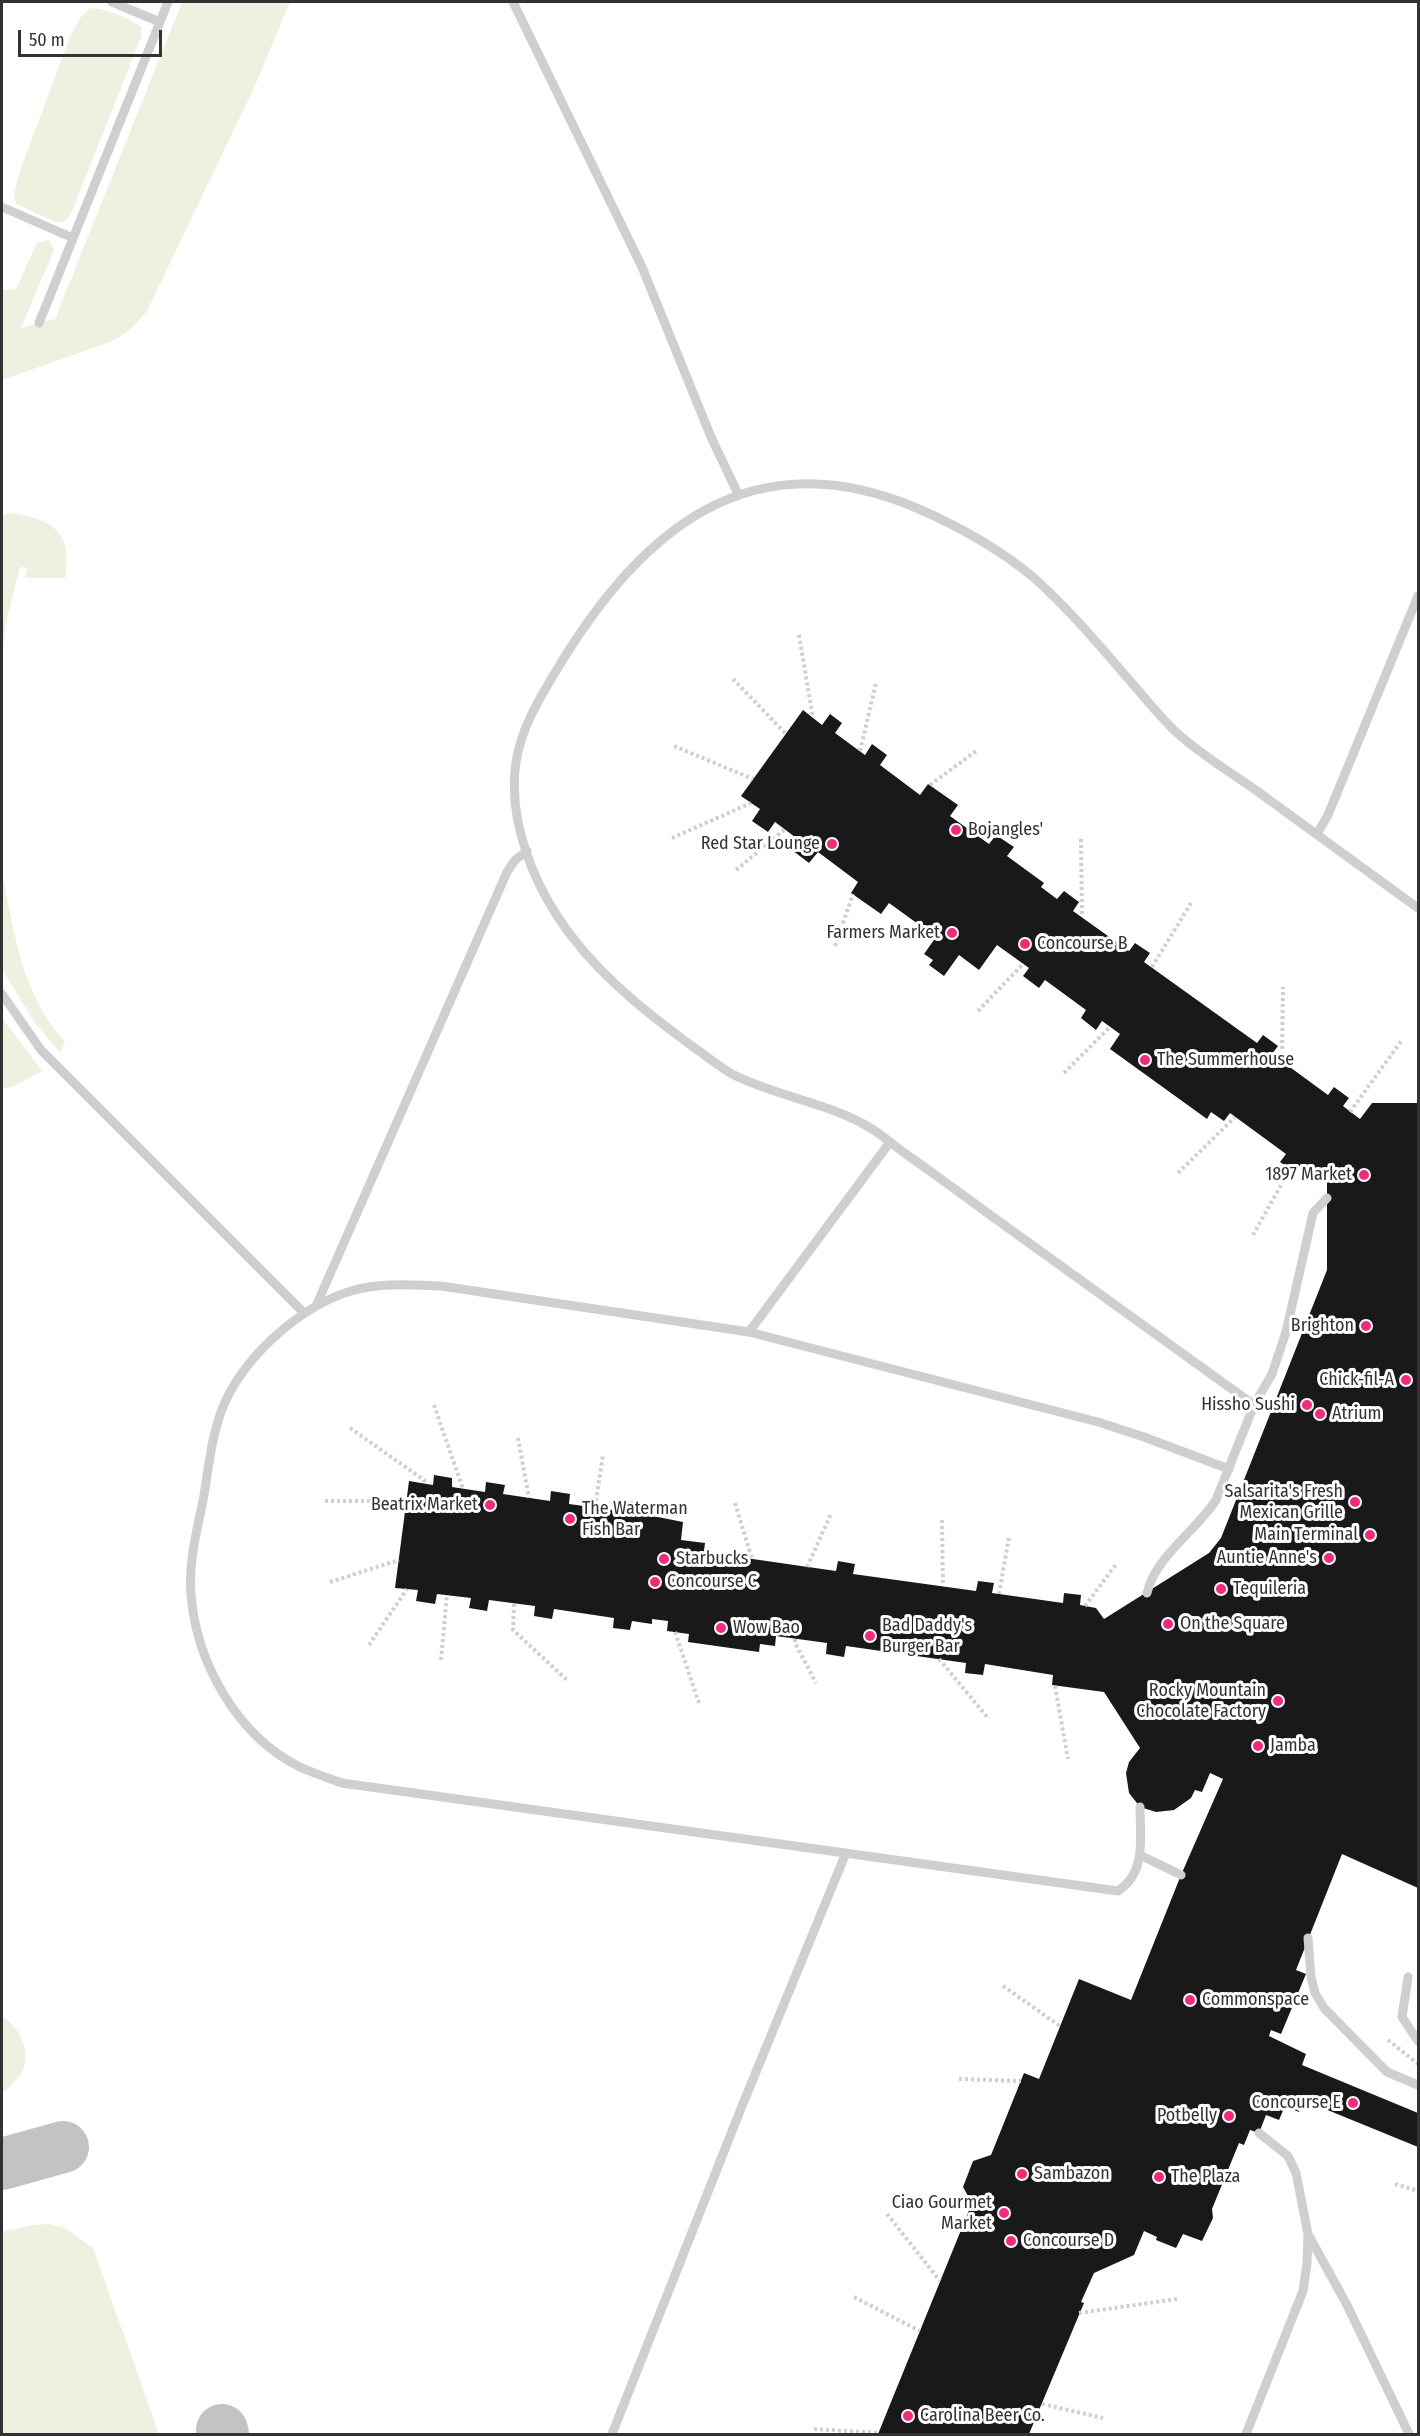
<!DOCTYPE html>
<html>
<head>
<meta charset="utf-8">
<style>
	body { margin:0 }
	#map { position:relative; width:1420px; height:2436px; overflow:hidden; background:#fff; font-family:"Fira Sans Condensed",sans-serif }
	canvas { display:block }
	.frame { position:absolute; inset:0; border:3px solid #323232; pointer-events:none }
	.scale { position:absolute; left:18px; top:30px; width:144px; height:27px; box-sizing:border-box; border:3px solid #323232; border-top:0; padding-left:8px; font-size:18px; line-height:21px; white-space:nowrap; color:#323232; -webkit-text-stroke:4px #fff; paint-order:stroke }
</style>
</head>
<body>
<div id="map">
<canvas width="1420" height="2436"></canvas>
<div class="frame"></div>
<div class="scale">50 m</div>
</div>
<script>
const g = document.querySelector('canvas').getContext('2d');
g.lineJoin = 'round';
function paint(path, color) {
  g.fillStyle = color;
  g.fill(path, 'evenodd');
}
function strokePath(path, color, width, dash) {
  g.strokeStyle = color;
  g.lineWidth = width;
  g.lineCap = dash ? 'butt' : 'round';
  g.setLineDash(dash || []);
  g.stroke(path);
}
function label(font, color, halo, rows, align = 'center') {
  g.font = font + ' "Fira Sans Condensed",sans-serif';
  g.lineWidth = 6;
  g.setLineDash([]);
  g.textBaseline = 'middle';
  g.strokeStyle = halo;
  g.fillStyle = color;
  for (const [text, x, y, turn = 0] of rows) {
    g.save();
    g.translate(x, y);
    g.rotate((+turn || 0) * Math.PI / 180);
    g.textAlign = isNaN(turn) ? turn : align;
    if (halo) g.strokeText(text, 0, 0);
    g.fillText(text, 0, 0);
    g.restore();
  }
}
paint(new Path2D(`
	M182 2H290L253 90 148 309C137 325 126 334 110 342L2 380V290L16 289 37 243 49 240 54 250 21 328 55 319Z
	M90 8C107 9 128 17 141 27L142 35 70 216 63 222H55L16 204 14 194 20 171 69 39 80 18Z
	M12 513C53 520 73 531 65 578H25L27 568 20 567 6 623 2 658V515Z
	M2 873C15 935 21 993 65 1042L60 1053 35 1023 2 969Z
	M2 1018 42 1071 13 1087 2 1089Z
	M2 2017C18 2024 30 2050 24 2067 20 2078 11 2086 2 2093Z
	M49 2224 65 2228 93 2248 159 2434H2V2232L32 2225Z`), '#eef0e0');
strokePath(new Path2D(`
	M2 2164 63 2147
	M222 2430 223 2434`), '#c3c3c3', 52);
paint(new Path2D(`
	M803 710 822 725 830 714 842 723 835 733 865 755 872 744 887 755 880 765 920 795 928 784 958 805 950 816 989 844 996 835 1014 847 1007 856 1044 883 1041 887 1057 899 1064 891 1079 902 1073 911 1129 951 1135 943 1150 953 1144 962 1257 1043 1263 1035 1278 1046 1272 1054 1328 1095 1334 1087 1349 1098 1343 1106 1360 1119 1372 1103H1418V1888L1342 1854 1296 1970 1306 1974 1281 2034 1271 2030 1269 2036 1306 2054 1302 2065 1418 2113V2147L1303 2100 1299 2112 1285 2106 1279 2120 1266 2115 1259 2133 1250 2130 1244 2145 1239 2143 1212 2209 1213 2218 1202 2241 1183 2234 1176 2248 1156 2240 1157 2237 1144 2231 1134 2255 1094 2273 1081 2302 1084 2303 1029 2434H878L972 2203 963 2187 973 2161 991 2155 1024 2073 1039 2079 1079 1979 1131 2000 1181 1875 1223 1779 1210 1773 1202 1792 1195 1790 1191 1798 1174 1810 1156 1812 1140 1807 1129 1793 1126 1773 1129 1762 1140 1748 1104 1692 1052 1685 1053 1675 985 1664 983 1675 965 1673 966 1663 846 1646 844 1657 826 1654 827 1643 776 1636 775 1646 760 1644 759 1652 688 1642 689 1634 667 1631 668 1621 652 1619V1624L632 1621 630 1630 613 1628 614 1618 554 1609 552 1619 534 1616 535 1606 489 1600 487 1611 469 1608 471 1598 437 1594 435 1604 416 1601 418 1590 395 1588 409 1481 433 1485 434 1475 452 1478V1487L485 1492 486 1482 505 1485 503 1494 550 1501 551 1491 570 1494 569 1504 628 1512 629 1501 649 1504 648 1515 683 1522 681 1540 705 1543 704 1552 836 1571 838 1561 855 1564 853 1574 976 1591 978 1581 994 1583 992 1593 1063 1603 1064 1593 1081 1595 1080 1605 1096 1608 1104 1619 1209 1553 1221 1538 1327 1270V1177L1317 1176 1301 1164 1295 1172 1280 1162 1286 1154 1230 1113 1224 1121 1211 1112 1207 1119 1110 1049 1120 1034 1102 1021 1096 1030 1081 1018 1086 1010 1045 980 1039 988 1023 976 1029 968 997 945 979 970 959 955 944 976 929 965 933 960 924 954 936 937 889 903 881 914 851 893 858 882 818 852 809 863 788 847 795 837 775 822 768 832 752 821 760 809 741 796Z`), '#191919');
strokePath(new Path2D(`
	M799 635 813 718
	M733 679 786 734
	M674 746 753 779
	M860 751 876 683
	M930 785 976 751
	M672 838 751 803
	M1081 839 1082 917
	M736 870 785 829
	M835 946 853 894
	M1152 967 1191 903
	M978 1011 1023 964
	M1282 1061 1283 987
	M1064 1073 1110 1027
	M1350 1112 1402 1040
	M1178 1173 1235 1117
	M1253 1235 1290 1169
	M434 1405 463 1489
	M350 1428 424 1480V1484
	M518 1438 529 1498
	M325 1501H406
	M735 1503 752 1559
	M595 1507 603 1455
	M942 1520 943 1586
	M807 1567 831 1514
	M330 1582 399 1560
	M999 1594 1009 1537
	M514 1604 513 1630 568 1681
	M1085 1606 1117 1563
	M675 1632 699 1703
	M795 1639V1643L816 1683
	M369 1645 407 1589
	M939 1659 988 1718
	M441 1660 447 1595
	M1055 1686 1068 1759
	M1003 1986 1060 2026
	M1388 2040 1418 2064
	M959 2079 1021 2081
	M1395 2184 1418 2191
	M887 2214 940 2281
	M854 2297 920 2331
	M1079 2313 1177 2299
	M1042 2404 1103 2418
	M814 2429 879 2433`), '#cfcfcf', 4, [3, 3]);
strokePath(new Path2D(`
	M112 2 160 22
	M513 2 642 267 711 437 738 494
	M2 207 73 238
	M39 323 168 2
	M1317 834 1328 815 1418 596
	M2 994 41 1050 304 1313
	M316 1306 507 872 515 860 527 851
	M749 1332 890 1142
	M1254 1405C1167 1342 1080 1280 993 1217 963 1195 933 1173 903 1152 891 1143 880 1133 867 1126 825 1102 775 1096 732 1074 719 1067 708 1057 696 1049 651 1016 607 982 573 938 536 891 507 823 516 762 521 729 539 699 556 671 640 530 750 436 919 509 960 527 998 548 1033 577 1069 609 1100 646 1131 682 1146 699 1160 717 1176 732 1200 754 1230 772 1257 791 1311 830 1365 869 1418 908
	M1147 1593C1155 1557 1196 1531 1216 1500L1254 1405 1272 1374 1286 1332 1313 1213 1327 1198
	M1140 1807C1140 1837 1147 1872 1118 1891L342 1783C328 1778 313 1773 300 1767 237 1736 196 1662 191 1594 188 1561 198 1527 204 1495 209 1465 212 1431 225 1402 247 1354 301 1306 351 1291 380 1282 412 1285 441 1286L749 1332 1098 1422 1144 1437 1229 1469
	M1140 1855 1181 1875
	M1308 1938 1311 1977 1315 1993 1324 2008 1387 2072 1418 2085
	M1408 1977 1402 2017 1418 2041
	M1309 2236 1347 2305 1409 2434
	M612 2434 742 2106 846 1853
	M1246 2434 1303 2291 1307 2263 1308 2234 1296 2173 1288 2156 1259 2133`), '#cfcfcf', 9);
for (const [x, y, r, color] of [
	[956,830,6,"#f5297c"],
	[832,844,6,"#f5297c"],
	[952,933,6,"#f5297c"],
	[1025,944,6,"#f5297c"],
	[1145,1060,6,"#f5297c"],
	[1364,1175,6,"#f5297c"],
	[1366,1326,6,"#f5297c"],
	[1406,1380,6,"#f5297c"],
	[1307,1405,6,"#f5297c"],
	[1320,1414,6,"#f5297c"],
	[1355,1502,6,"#f5297c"],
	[490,1505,6,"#f5297c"],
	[570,1519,6,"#f5297c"],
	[1370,1535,6,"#f5297c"],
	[1329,1558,6,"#f5297c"],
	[664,1559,6,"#f5297c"],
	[655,1582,6,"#f5297c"],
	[1221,1589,6,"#f5297c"],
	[1168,1624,6,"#f5297c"],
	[721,1628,6,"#f5297c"],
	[870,1636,6,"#f5297c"],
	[1278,1701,6,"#f5297c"],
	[1258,1746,6,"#f5297c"],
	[1190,2000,6,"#f5297c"],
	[1353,2103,6,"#f5297c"],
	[1229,2116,6,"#f5297c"],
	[1022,2174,6,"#f5297c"],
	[1159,2177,6,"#f5297c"],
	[1004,2213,6,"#f5297c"],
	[1011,2241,6,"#f5297c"],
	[908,2416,6,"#f5297c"]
]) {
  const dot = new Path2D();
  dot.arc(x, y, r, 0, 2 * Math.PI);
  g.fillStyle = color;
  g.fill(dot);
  strokePath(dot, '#fff', 2);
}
label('18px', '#323232', '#fff', [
	["Bojangles'",968,830],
	["Red Star Lounge",820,844,"right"],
	["Farmers Market",940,933,"right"],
	["Concourse B",1037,944],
	["The Summerhouse",1157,1060],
	["1897 Market",1352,1175,"right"],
	["Brighton",1354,1326,"right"],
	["Chick-fil-A",1394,1380,"right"],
	["Hissho Sushi",1295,1405,"right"],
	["Atrium",1332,1414],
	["Salsarita's Fresh",1343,1492,"right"],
	["Mexican Grille",1343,1513,"right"],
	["Beatrix Market",478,1505,"right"],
	["The Waterman",582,1509],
	["Fish Bar",582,1530],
	["Main Terminal",1358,1535,"right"],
	["Auntie Anne's",1317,1558,"right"],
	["Starbucks",676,1559],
	["Concourse C",667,1582],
	["Tequileria",1233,1589],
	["On the Square",1180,1624],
	["Bad Daddy's",882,1626],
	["Burger Bar",882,1647],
	["Wow Bao",733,1628],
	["Rocky Mountain",1266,1691,"right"],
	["Chocolate Factory",1266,1712,"right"],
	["Jamba",1270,1746],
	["Commonspace",1202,2000],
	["Concourse E",1341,2103,"right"],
	["Potbelly",1217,2116,"right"],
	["Sambazon",1034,2174],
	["The Plaza",1171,2177],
	["Ciao Gourmet",992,2203,"right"],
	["Market",992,2224,"right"],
	["Concourse D",1023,2241],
	["Carolina Beer Co.",920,2416]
], 'left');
</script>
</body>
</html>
